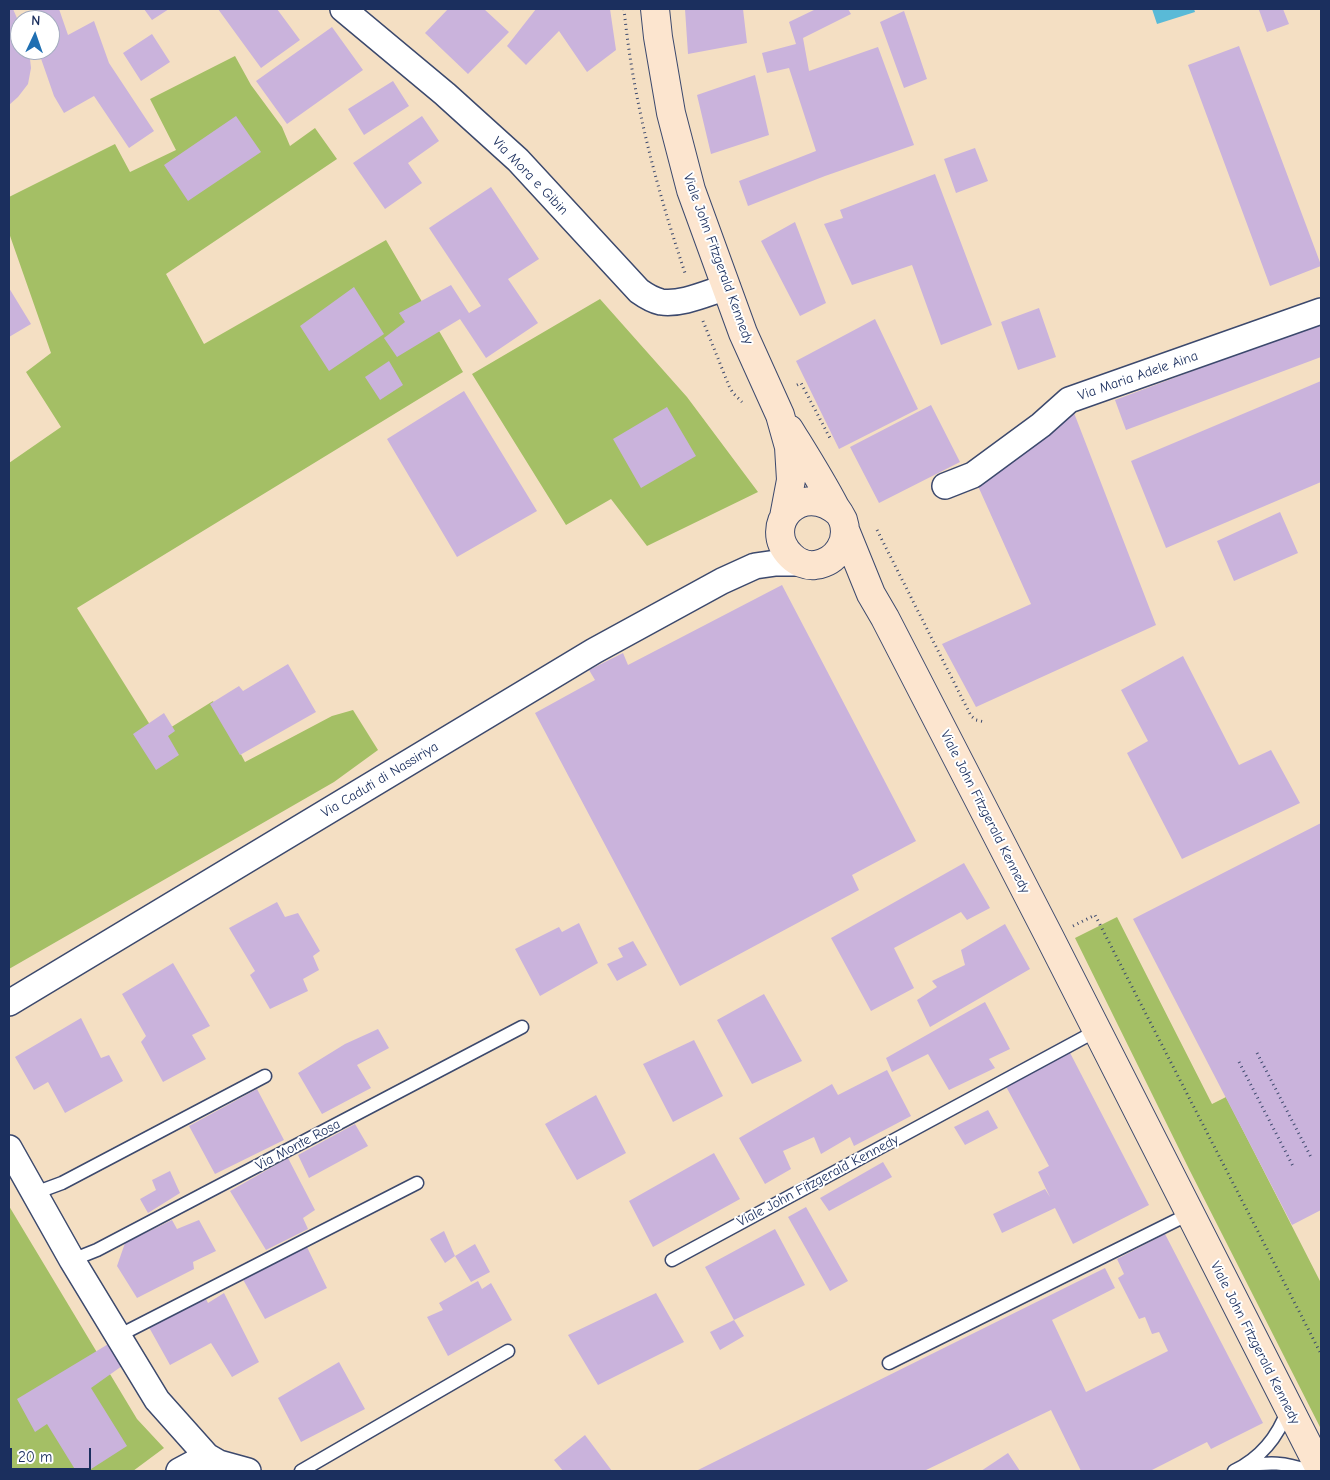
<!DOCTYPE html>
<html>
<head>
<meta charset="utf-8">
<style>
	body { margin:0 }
	#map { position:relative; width:1330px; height:1480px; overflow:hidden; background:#f4dfc3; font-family:"Comic Neue",sans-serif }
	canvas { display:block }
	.frame { position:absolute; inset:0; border:10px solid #1b2f5e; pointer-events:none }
	.north { position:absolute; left:10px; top:10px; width:50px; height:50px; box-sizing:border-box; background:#fff; border:1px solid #a4acbf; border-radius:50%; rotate:3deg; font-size:14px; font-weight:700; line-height:20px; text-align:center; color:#1b2f5e }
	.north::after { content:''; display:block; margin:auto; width:18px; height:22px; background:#1f6fb2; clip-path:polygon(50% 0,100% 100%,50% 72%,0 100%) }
	.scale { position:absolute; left:10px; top:1448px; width:81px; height:22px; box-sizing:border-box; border:2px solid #1b2f5e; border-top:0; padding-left:6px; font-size:15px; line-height:18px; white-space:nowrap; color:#1b2f5e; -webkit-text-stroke:4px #fff; paint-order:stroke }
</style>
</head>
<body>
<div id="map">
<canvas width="1330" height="1480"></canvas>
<div class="frame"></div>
<div class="north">N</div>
<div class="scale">20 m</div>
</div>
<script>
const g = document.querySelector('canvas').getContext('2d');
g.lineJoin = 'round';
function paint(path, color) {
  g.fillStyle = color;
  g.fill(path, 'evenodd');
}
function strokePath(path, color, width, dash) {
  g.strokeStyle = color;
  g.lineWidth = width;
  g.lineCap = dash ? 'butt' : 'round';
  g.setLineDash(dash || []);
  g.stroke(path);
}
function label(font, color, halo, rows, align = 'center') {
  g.font = font + ' "Comic Neue",sans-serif';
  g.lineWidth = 4;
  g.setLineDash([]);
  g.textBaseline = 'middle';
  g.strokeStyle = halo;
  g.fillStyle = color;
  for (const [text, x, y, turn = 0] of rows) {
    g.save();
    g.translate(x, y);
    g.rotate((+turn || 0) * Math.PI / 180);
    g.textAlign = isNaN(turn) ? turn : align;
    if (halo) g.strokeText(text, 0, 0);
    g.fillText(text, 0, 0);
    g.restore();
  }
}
paint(new Path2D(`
	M235 56 251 85 282 127 290 146 315 128 337 159 166 274 204 344 386 240 463 372 77 608 157 736 213 701 245 762 332 716 353 710 378 750 334 782 9 969V463L61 427 26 372 51 353 9 233V197L115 144 130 172 176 150 150 99Z
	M600 299 687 397 758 492 647 546 611 499 566 525 472 374Z
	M1117 917 1212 1104 1226 1097 1321 1283V1429L1189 1169 1075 938Z
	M9 1206 137 1419 164 1448 133 1471H9Z`), '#a4bf65');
paint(new Path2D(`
	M1152 9H1194L1195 12 1157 24Z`), '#59bad7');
paint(new Path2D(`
	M9 9H13L20 25V50H29L31 68 28 84 18 97 9 105Z
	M35 9H59L68 35 94 21 109 63 154 131 129 148 94 96 64 113 54 96 38 50H50V20H28L27 14 36 11Z
	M144 9H169L152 20Z
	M218 9H277L300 40 261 68Z
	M448 9H484L509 32 468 74 425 33Z
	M536 9H610L616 50 587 72 559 31 526 65 507 46Z
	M685 9H743L747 43 688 54Z
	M816 9H848L851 14 803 38 809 71 878 47 914 145 825 176 748 206 739 181 816 151 789 68 767 73 762 53 796 44 789 22Z
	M1261 9H1283L1289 24 1267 32 1259 10Z
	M904 11 927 79 904 88 880 22Z
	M332 27 363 70 287 124 256 81Z
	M152 34 170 62 141 81 123 53Z
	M1239 46 1321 265V266L1270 286 1188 65Z
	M755 75 769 135 711 154 697 95Z
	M393 81 409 106 364 135 348 109Z
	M236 116 261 152 188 201 164 165Z
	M422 116 439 141 408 163 422 183 385 209 353 163Z
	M975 148 988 181 956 193 944 159Z
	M935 174 992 325 941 345 912 265 852 285 824 224 843 218 840 210Z
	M491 187 539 259 508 279 538 323 486 358 460 319 397 357 384 338 405 322 399 313 451 285 469 313 481 306 429 228Z
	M795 222 826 303 800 316 761 241Z
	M354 287 384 334 329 371 300 326Z
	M9 288 31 324 9 337Z
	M1039 308 1056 357 1018 370 1001 322Z
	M875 319 918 409 839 449 796 361Z
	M1321 323V357L1126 430 1115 400Z
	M389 361 403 385 380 400 365 377Z
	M1321 381V482L1166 548 1131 461Z
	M464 391 537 511 457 557 387 439Z
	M1069 400 1156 625 976 707 942 644 1031 604 973 475Z
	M931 405 960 462 879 503 850 447Z
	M667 407 696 456 641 488 613 439Z
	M1280 512 1298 553 1234 581 1217 541Z
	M782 585 916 841 852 875 859 890 680 986 535 713 595 680 589 670 623 653 628 665Z
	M1183 656 1239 765 1271 750 1300 803 1182 859 1127 753 1148 741 1121 690Z
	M288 664 316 712 240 755 210 704 239 686 243 691Z
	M164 713 175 731 168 736 179 755 156 770 133 734Z
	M1321 823V1210L1292 1225 1133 919Z
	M964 863 990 908 967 920 961 912 894 948 914 988 871 1011 831 938Z
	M277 902 285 917 298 913 320 951 313 956 319 970 303 979 308 991 270 1009 250 975 255 971 229 928Z
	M579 923 598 963 540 996 515 949 559 927 562 932Z
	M1005 924 1030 969 930 1027 917 1000 937 987 932 981 965 965 961 950Z
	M633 941 647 965 617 981 607 964 623 957 618 948Z
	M173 963 210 1026 192 1035 206 1059 163 1082 141 1042 146 1036 122 994Z
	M764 994 802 1061 752 1084 717 1020Z
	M985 1002 1010 1049 989 1059 995 1068 949 1090 928 1054 892 1072 886 1058Z
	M81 1018 101 1058 109 1055 123 1081 65 1113 48 1082 34 1090 15 1057Z
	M378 1029 389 1048 357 1065 371 1088 322 1114 298 1073 345 1044Z
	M694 1040 723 1096 673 1122 643 1064Z
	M1067 1047 1149 1205 1073 1244 1055 1208 1002 1233 993 1214 1045 1189 1050 1197 1038 1172 1049 1166 1003 1081Z
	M887 1070 911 1116 854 1146 850 1137 821 1154 814 1137 783 1151 791 1169 765 1184 739 1138 832 1084 838 1095Z
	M257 1089 284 1140 215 1174 189 1126Z
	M596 1095 626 1153 577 1180 545 1124Z
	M988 1110 998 1128 965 1145 954 1127Z
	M355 1124 368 1146 309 1178 298 1155Z
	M714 1153 740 1199 653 1247 629 1201Z
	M288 1158 315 1210 303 1218 308 1229 266 1250 230 1191Z
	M883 1162 892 1177 829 1211 820 1198Z
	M170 1171 180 1193 148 1213 140 1199 156 1190 152 1180Z
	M806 1207 848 1281 830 1291 788 1217Z
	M172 1220 177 1229 199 1220 216 1251 193 1262 194 1269 137 1298 117 1266 125 1243Z
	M775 1229 805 1285 734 1320 705 1267Z
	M444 1231 455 1256 445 1263 430 1239Z
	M1165 1234 1263 1423 1211 1449 1207 1442 1150 1471H1081L1051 1410 924 1471H696L1105 1268 1115 1288 1052 1320 1086 1392 1168 1351 1159 1332 1152 1334 1145 1317 1139 1319 1118 1278 1124 1274 1117 1259Z
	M304 1241 327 1288 265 1319 240 1274Z
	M475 1244 490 1272 471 1282 455 1256Z
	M478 1281 482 1289 491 1283 512 1320 448 1356 427 1317 443 1310 439 1303Z
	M203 1293 208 1303 224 1293 259 1362 232 1377 211 1343 170 1365 146 1322Z
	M656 1293 684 1342 598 1385 568 1335Z
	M734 1320 744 1336 720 1350 710 1332Z
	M110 1343 122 1366 91 1388 127 1446 88 1471H76L47 1424 35 1432 17 1399Z
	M339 1362 365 1409 301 1442 278 1398Z
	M585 1435 612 1471H563L554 1460Z
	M1008 1453 1020 1471H981Z`), '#cab3dc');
const service = new Path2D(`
	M35 1193 62 1183 265 1076
	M72 1260 97 1250 522 1027
	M672 1260 1096 1031
	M118 1336 417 1183
	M889 1363 1189 1214
	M1244 1466C1270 1462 1284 1462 1309 1471
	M301 1471 508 1351
	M1234 1471C1261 1458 1278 1437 1288 1409`);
const minor = new Path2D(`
	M343 9 445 94 518 160 639 291C646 296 652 300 661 302 682 305 707 293 727 287
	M945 486 973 475 1041 425 1069 400 1321 311
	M9 1003 594 651 722 581 755 566 776 563H803
	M9 1148 72 1260 157 1400 207 1456 219 1463 248 1471
	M179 1471 207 1456`);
const secondary = new Path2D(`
	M655 9 658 37 671 113 691 190 743 333 780 415 789 447 791 480 784 517
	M789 429C805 455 821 480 835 507 838 511 841 516 843 520 850 541 837 562 815 565 806 566 797 562 791 556 760 526 801 479 839 513
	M845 530 871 594 885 618 1050 938 1321 1471`);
strokePath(service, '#3c496d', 15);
strokePath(minor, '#3c496d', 28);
strokePath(secondary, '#3c496d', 30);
strokePath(new Path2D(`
	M624 9C633 100 656 186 685 273
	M703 321 729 386 733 393 742 402
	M797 385 801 383 831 440
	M877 530 971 716 976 720 985 722
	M1073 926 1095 915 1321 1354
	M1257 1053 1312 1159
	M1239 1062 1294 1168`), '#3c496d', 3, [1, 4]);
strokePath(service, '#fff', 12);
strokePath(minor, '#fff', 25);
strokePath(secondary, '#fce5cf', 28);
label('14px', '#1b2f5e', '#fff', [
	["Via Mora e Gibin",530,176,46],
	["Viale John Fitzgerald Kennedy",718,259,70],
	["Via Maria Adele Aina",1138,376,-19],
	["Via Caduti di Nassiriya",380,780,-31],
	["Viale John Fitzgerald Kennedy",985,812,63],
	["Via Monte Rosa",298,1145,-28],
	["Viale John Fitzgerald Kennedy",818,1181,-28],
	["Viale John Fitzgerald Kennedy",1255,1343,63]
]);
</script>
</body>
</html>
